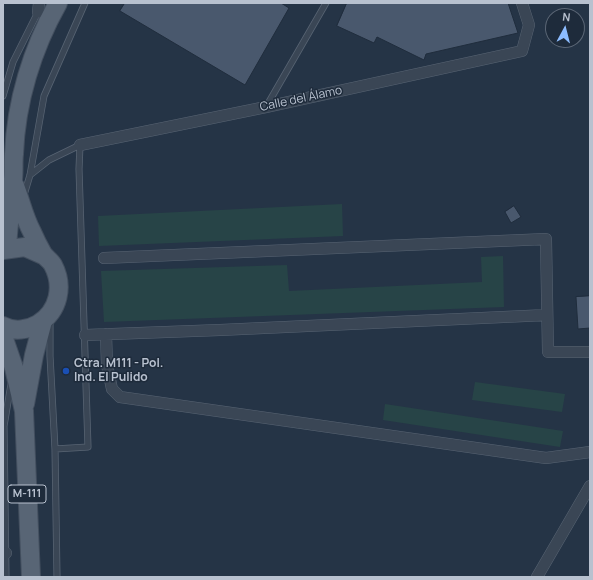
<!DOCTYPE html>
<html>
<head>
<meta charset="utf-8">
<style>
	body { margin:0 }
	#map { position:relative; width:593px; height:580px; overflow:hidden; background:#253446; font-family:Manrope,sans-serif }
	canvas { display:block }
	.frame { position:absolute; inset:0; border:4px solid #b8c1cf; pointer-events:none }
	.north { position:absolute; left:545px; top:8px; width:40px; height:40px; box-sizing:border-box; background:#1e2b3b; border:1px solid #5c6776; border-radius:50%; rotate:7deg; font-size:11px; font-weight:700; line-height:16px; text-align:center; color:#b8c1cf }
	.north::after { content:''; display:block; margin:auto; width:14px; height:18px; background:#8cbcff; clip-path:polygon(50% 0,100% 100%,50% 72%,0 100%) }
</style>
</head>
<body>
<div id="map">
<canvas width="593" height="580"></canvas>
<div class="frame"></div>
<div class="north">N</div>
</div>
<script>
const g = document.querySelector('canvas').getContext('2d');
g.lineJoin = 'round';
function paint(path, color) {
  g.fillStyle = color;
  g.fill(path, 'evenodd');
}
function strokePath(path, color, width, dash) {
  g.strokeStyle = color;
  g.lineWidth = width;
  g.lineCap = dash ? 'butt' : 'round';
  g.setLineDash(dash || []);
  g.stroke(path);
}
function label(font, color, halo, rows, align = 'center') {
  g.font = font + ' Manrope,sans-serif';
  g.lineWidth = 3;
  g.setLineDash([]);
  g.textBaseline = 'middle';
  g.strokeStyle = halo;
  g.fillStyle = color;
  for (const [text, x, y, turn = 0] of rows) {
    g.save();
    g.translate(x, y);
    g.rotate((+turn || 0) * Math.PI / 180);
    g.textAlign = isNaN(turn) ? turn : align;
    if (halo) g.strokeText(text, 0, 0);
    g.fillText(text, 0, 0);
    g.restore();
  }
}
paint(new Path2D(`
	M342 204 343 236 99 246 98 216Z
	M503 256 504 307 104 322 101 271 287 265 289 291 482 282 481 257Z
	M475 382 565 394 562 412 472 400Z
	M385 404 563 431 560 447 383 420Z`), '#274447');
const building = new Path2D(`
	M125 3H281L289 8 245 85 120 11Z
	M347 3H508L518 33 426 54 424 60 377 37 374 43 337 26Z
	M514 206 521 217 511 223 505 212Z
	M590 296V328L578 329 576 297Z`);
paint(building, '#49586d');
strokePath(building, '#202d3d', 1);
const lane = new Path2D(`
	M3 96 13 62 39 10
	M266 107 326 3
	M30 175 49 160 80 145 79 169 88 447 55 449
	M24 195 30 175 44 96 85 3
	M50 321V356L55 449 57 577
	M6 577 4 426 11 384`);
const street = new Path2D(`
	M38 12 39 3
	M80 145 266 107 522 51 529 25 522 3
	M104 258 546 239 548 352H590
	M106 334 107 365 112 389 120 397 546 458 590 452
	M85 335 220 330 547 315
	M3 554 6 553
	M537 577 590 486`);
const primary = new Path2D(`
	M7 249C8 225 12 202 13 179 14 171 13 162 14 154 16 102 32 49 58 3
	M3 250 25 247 43 255
	M3 326C14 332 28 330 38 324 59 311 64 286 53 265 51 261 46 258 43 254 39 247 35 239 32 232 24 217 21 202 15 186
	M3 336 14 368 24 411 31 577
	M25 404 34 355 43 321`);
strokePath(lane, '#586473', 7);
strokePath(street, '#586473', 12);
strokePath(primary, '#434f5f', 20);
strokePath(lane, '#3a4655', 5.5);
strokePath(street, '#3a4655', 11);
strokePath(primary, '#586575', 18);
for (const [x, y, r, color] of [
	[66,371,4,"#1a4fb4"]
]) {
  const dot = new Path2D();
  dot.arc(x, y, r, 0, 2 * Math.PI);
  g.fillStyle = color;
  g.fill(dot);
  strokePath(dot, '#1e2b3b', 1.5);
}
for (const [x, y, w] of [
	[27,494,38]
]) {
  const box = new Path2D();
  box.roundRect(x - w / 2, y - 9, w, 18, 3);
  g.fillStyle = '#1e2b3b';
  g.fill(box);
  strokePath(box, '#b8c1cf', 1);
}
label('bold 11px', '#b8c1cf', null, [
	["M-111",27,494]
]);
label('12px', '#b8c1cf', '#1e2b3b', [
	["Calle del Álamo",301,99,-12]
]);
label('bold 12px', '#b8c1cf', '#1e2b3b', [
	["Ctra. M111 - Pol.",74,364],
	["Ind. El Pulido",74,378]
], 'left');
</script>
</body>
</html>
